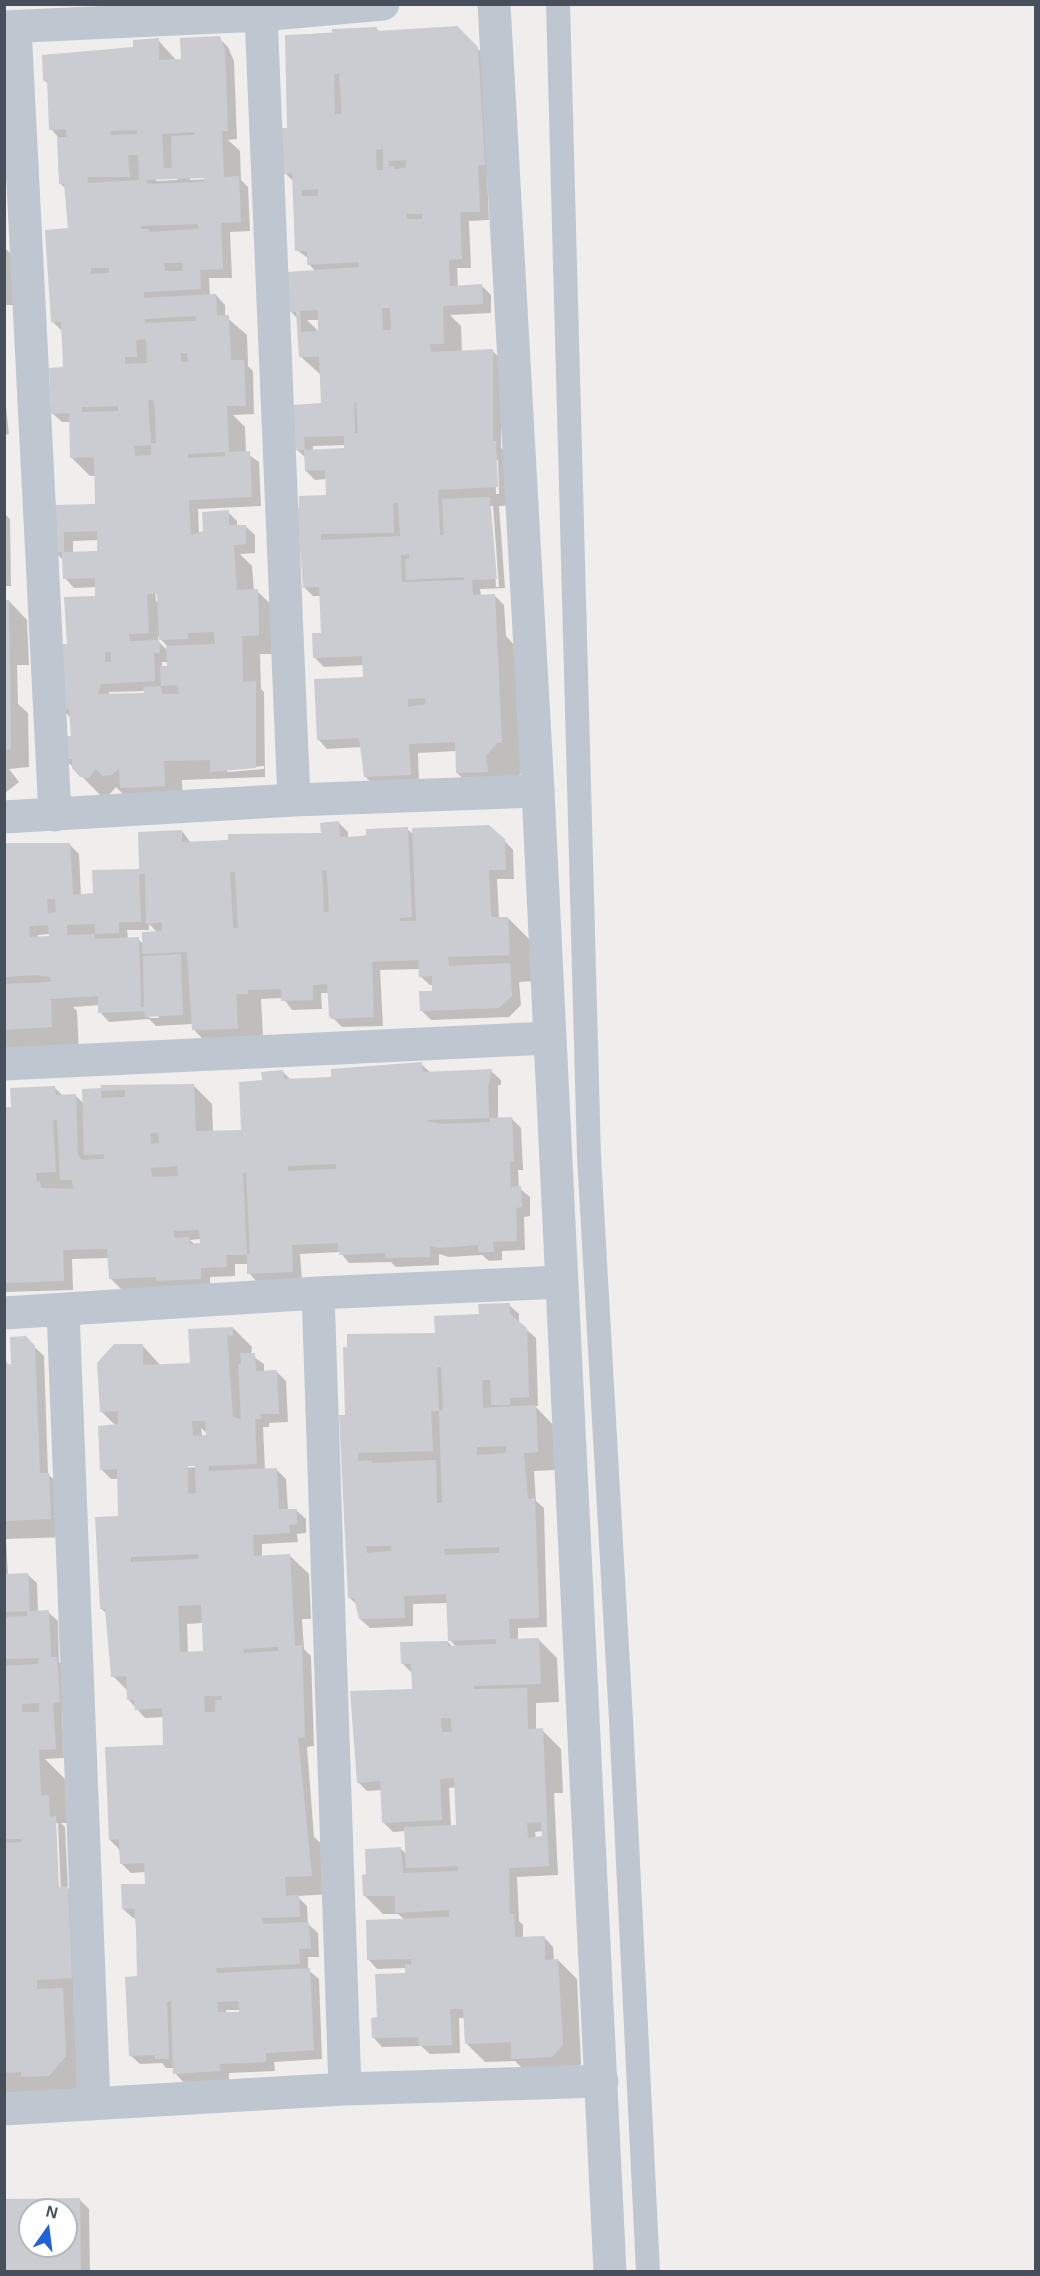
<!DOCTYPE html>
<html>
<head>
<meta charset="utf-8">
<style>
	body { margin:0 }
	#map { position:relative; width:1040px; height:2276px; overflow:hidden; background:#f0eeed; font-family:Helvetica,sans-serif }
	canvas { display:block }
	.frame { position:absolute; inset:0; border:6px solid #464f5a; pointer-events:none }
	.north { position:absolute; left:18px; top:2198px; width:60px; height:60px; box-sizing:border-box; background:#fff; border:2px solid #b5b9bd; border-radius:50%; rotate:14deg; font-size:16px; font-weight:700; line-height:24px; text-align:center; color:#464f5a }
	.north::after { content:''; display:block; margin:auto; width:21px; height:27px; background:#2062d8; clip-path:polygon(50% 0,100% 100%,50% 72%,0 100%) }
</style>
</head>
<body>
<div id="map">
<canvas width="1040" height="2276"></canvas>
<div class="frame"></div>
<div class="north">N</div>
</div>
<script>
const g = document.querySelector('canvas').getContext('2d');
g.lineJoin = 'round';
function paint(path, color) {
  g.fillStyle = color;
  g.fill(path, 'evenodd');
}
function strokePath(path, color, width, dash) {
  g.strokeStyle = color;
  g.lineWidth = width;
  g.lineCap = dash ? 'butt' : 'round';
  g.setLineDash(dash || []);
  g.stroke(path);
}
paint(new Path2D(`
	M456 27 496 67 487 174 489 220 469 221 471 268H457L458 287 481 285 491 295V313L450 315 461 326 462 352 492 350 501 360V448L514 461 516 505 499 506 505 588 480 589 481 596H495L504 605 506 636 515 646 524 769 512 784 485 800 457 773 456 751 418 753 419 784 374 786 365 776 361 747 327 749 318 739 365 678 364 665 324 667 315 658 322 634 321 596H313L304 587 328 496 327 479 315 480 306 471V458L296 449 322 405 321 375 301 357 298 319 290 311 316 272 309 264V259L297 250 294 182 285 173 291 129 287 36 377 29 380 32ZM307 320H319L320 333ZM346 445V450L313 451V446ZM495 460H498L499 494H496ZM490 506H493L499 587H496Z
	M219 38 228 47 234 61 237 139 228 140 240 151 241 180 248 187 250 231 230 232 232 278H209L210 296 216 295 225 305V316L247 335 248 366 253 371 254 414 233 415 245 427 246 453 259 462 261 506 198 509 199 534 228 512 237 521V526H245L255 535V553L240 554 252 566 254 591H257L276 609 277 654H260L261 689 264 692 265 777 182 780 183 804 123 794 116 787 108 796 100 795 64 758 72 738 71 718 61 708 68 645 96 597V587L74 588 65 578 64 561 54 551 53 507 97 505 96 476H90L72 458 70 422H62L52 413 64 368 63 332 53 322 72 230 66 189 61 184 58 137 51 129 49 85 44 80 158 40 177 61H180ZM211 176V179L190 180V177ZM175 177 178 180 156 181V178ZM98 540 99 553H73V541ZM153 542 159 601 156 602ZM158 636 167 646V650L158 641ZM162 662H168V668H162ZM145 691V694L109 695V692ZM264 766V769L227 772V769Z
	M4 247 19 262 22 305H4Z
	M4 389 9 434 4 435Z
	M4 447 6 479H4Z
	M4 513 10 519 11 586H4Z
	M9 601 27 620 29 665H17L18 704 28 713 29 767 9 769 19 782 4 794V602Z
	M339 823 348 832V838L407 829 414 835 504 840 513 850 514 879H497L499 918H508L535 945 536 981 519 982 521 1005 509 1017 431 1020 422 1011 434 992V985H430L420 976V969L380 970 383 1026 342 1027 330 1015 329 993H321L322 1009 292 1010 283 998 261 999 264 1055 220 1056 193 1029V1024L156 1026 149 1019 109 1022 100 1012V1005L73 1007 77 1011 79 1054 4 1049V845H70L79 854 81 896 95 895 141 870 182 831 191 843 322 834ZM149 924 158 933 143 944 138 939H128L127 930H149ZM50 934V938H38V935ZM147 1015H158L159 1018H150Z
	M421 1064 431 1073 491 1071 501 1080V1085H498V1119H512L521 1128 523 1170H518L519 1188 530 1197V1216L524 1217 525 1250 502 1251V1260L489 1261 482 1255 449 1257 439 1254V1265L396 1267 391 1262 349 1263 340 1252 300 1254 302 1281 258 1283 249 1273 248 1264H235V1276L210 1277V1287L137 1305 110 1278 109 1258 72 1259 73 1290 4 1292V1108H12L55 1088 63 1096H76L84 1104 83 1090 193 1085 212 1104 213 1132 243 1131 263 1082 283 1072 291 1080 330 1078ZM201 1239 202 1244 195 1245 190 1240Z
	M509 1305 519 1314V1323L536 1338 538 1406H535L554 1426 556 1470 534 1471 536 1501 544 1508 547 1627 518 1628V1640L538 1639 557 1658 559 1702 536 1703V1730H542L561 1749 563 1793H554L558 1875 517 1877 519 1921 523 1925V1938L544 1937 553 1947 554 1960H558L577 1979 581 2064 571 2075 531 2077 515 2061 485 2062 466 2043 465 2018H459L460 2053 430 2054 421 2046 382 2047 373 2037 378 2018 407 1974 406 1968 377 1969 368 1959 405 1920 398 1914H383L364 1895 400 1848 407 1855 406 1831 393 1832 383 1822 382 1790 367 1791 358 1782 352 1693 416 1690 412 1673 403 1664 448 1642 457 1652 459 1650 450 1640 448 1603 413 1604V1626L370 1628 360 1619 357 1605 349 1597 347 1416 434 1334ZM456 1787 457 1826H451L449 1788ZM543 1831V1838L536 1839 535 1832Z
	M233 1328 252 1347 251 1355 264 1364V1372H277L286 1381 288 1422 269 1423V1427H263L265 1470H277L286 1479 288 1510H296L306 1519V1533L297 1534 298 1542 262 1544V1557L290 1556 309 1574 311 1619H302L304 1649 311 1656 314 1746 307 1747 314 1837 328 1850 331 1894 297 1896 307 1906 308 1924 318 1933 319 1957H308V1970L319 1979 322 2059 274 2062 275 2071 229 2073V2080L184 2083 175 2073 174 2068H166L162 2063 140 2064 130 2055 139 1978 136 1918H133L123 1909 146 1885V1872L131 1873 121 1863 119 1849 110 1840 167 1747 164 1717 145 1718 128 1699V1691L113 1676 107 1614 101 1608 122 1518 118 1479H111L102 1470 116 1426 101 1411 142 1345 161 1366 191 1364ZM201 1428 210 1436 202 1437ZM202 1464V1467L136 1470ZM203 1623 204 1653H188L187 1624ZM226 2010H240V2013L226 2014Z
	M25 1338 44 1356 48 1474 68 1493 69 1537 6 1539 8 1575 27 1574 37 1583 38 1612H48L58 1621 59 1662 66 1668 68 1711H62L64 1758 45 1759 65 1779 67 1823H61L65 1827 68 1888 77 1897 81 2098 4 2100V1355L8 1366 12 1365ZM55 1823H58L61 1894H58Z
	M80 2200 89 2209 90 2272H7L6 2201ZM30 2210H66V2246H30Z`), '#0003');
paint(new Path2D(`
	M457 26 478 47 485 165H478L480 212H460L462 259 449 260 450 286 482 284 483 304 443 306 444 344H430L431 352 493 349V441H496L498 487 438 490 440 535H444L442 499 490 497 497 579 472 580 473 595 495 594 502 743H497L486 756 488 772 456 773 455 742 409 744 411 775 364 777 359 738 317 740 314 679 363 677 362 656 313 658 312 633H321L319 587 303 588 297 508H299V496L326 495 325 470 305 471 304 450H295L292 405 321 403 319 357H299L296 312H289L287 272 359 267V262L307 265V251H295L292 173 283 174 281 128H287L285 35 332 33V29L377 27V31ZM334 74H339L342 114H335ZM383 149V170H377L376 150ZM406 160V168L395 169 394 166H389V161ZM318 189V196H302V190ZM407 214H422V219H407ZM382 308H390L391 330H383ZM318 310V331L301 332 300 311ZM354 402H356L358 433H355ZM344 436V448L305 450 304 437ZM393 503H398L400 536 321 540V534L394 533ZM409 554V559H405L406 580 464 577V580L402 582 401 555ZM425 698 426 704 408 707V699Z
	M220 36 225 50 228 131H222L224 177 239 176 241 222 221 223 223 269 200 270 201 289 144 292V298L216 294 217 315H229L231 360H244L246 406H227L229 452 250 451 252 497 189 500 191 535 203 531 202 512 229 510V525H246V544L234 545 237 590 258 589 259 635 242 636 243 682 256 681V768L210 772V760L164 761 165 786 120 788 119 768 112 775 103 776 96 769 89 778 80 777 72 768V759H65L61 736H71L69 709H60L58 644H67L64 597 95 596V578L63 579 62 552H53L51 505 95 504 94 457 70 458 69 413 51 414 49 368 63 367 61 322H51L45 230 68 228 64 184H59L57 137H67L66 129 49 130 47 80 43 81 42 55 133 47V40L159 38V60L181 59 180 38ZM137 130V134L111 135 110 131ZM194 132 195 135 171 136 172 168H164L162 134ZM128 155H138L139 180 87 183 88 177H130ZM204 178V182L147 184 146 180ZM198 224V229L149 232V229H141V226ZM164 263H182L183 271H165ZM91 268H109V273L91 274ZM196 316V321L145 323V319ZM146 339 147 363 125 364V357H137L136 340ZM181 353H187L188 362H181ZM148 400H153L155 410 156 443H151ZM118 406V411L82 412V407ZM151 445V455L135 456 134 446ZM225 452V456L188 458V454ZM97 531V551L64 552V532ZM147 594H157L159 640 130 641 129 634 149 633ZM214 632 215 644 166 646 167 666H160L161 686 143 687 144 693 98 694 101 684 155 681 154 653H160L159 640 188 639V633ZM105 652H111V662H105ZM178 685 179 694H162L161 686Z
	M5 600H9L11 749 5 750Z
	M339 821 340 837 366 836V829L408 827 412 917 400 918V921H416L412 828 489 825 505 839 506 870H489L491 917H508L510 955 448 957 449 966 510 963 512 996 499 1008 420 1011 419 991H432V976L419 977 418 960 372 962 374 1017 331 1019 329 1016 327 984 313 985V1000L281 1001V989L248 990V994H236L238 1029 192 1030 187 952 142 954V932L162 931V922L146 924 145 874H139L141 922H119V933L95 934V924L67 925V935L95 934V939L139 937 141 1007H144L143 956 181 954 183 1015 145 1017 144 1011 98 1013V996L51 999 52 1027 4 1030V984L51 982 50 977 37 975 4 977V843H70L73 895 93 893 92 870 139 869 138 832 182 830V842L228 840V834L321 833 320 823ZM322 871H327L329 912H324ZM230 872H235L238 928H233ZM47 899H55L56 912 48 913ZM48 925 49 936 30 937 29 926Z
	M422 1062 423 1072 492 1069 488 1088 489 1118 512 1117 514 1161H510L511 1187 521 1186 522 1207 516 1208 517 1241 493 1242 494 1252H478V1245L439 1248 430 1246V1257L385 1258V1253L339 1255 338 1243 292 1245 293 1272 247 1274V1255H226L227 1267 201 1268V1279L156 1281V1277L109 1279 107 1249 63 1250 64 1281 4 1283V1107H11L10 1088 55 1086 56 1095 76 1094 78 1154 81 1160 104 1159V1154L84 1155 82 1089 101 1088V1085L194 1084 196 1131 241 1130 239 1082 262 1080 261 1072 283 1070 284 1079 331 1077V1069ZM125 1090V1097L102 1098 101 1091ZM489 1118 490 1122 440 1124 425 1120ZM53 1120H57L60 1180H72L73 1189 41 1188 40 1181 37 1182 36 1173 56 1172ZM150 1133H158L159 1143 151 1144ZM336 1164V1169L288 1171V1166ZM177 1166 178 1176 152 1177 151 1168ZM246 1172 250 1254H247L243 1173ZM199 1230 200 1243 190 1244 189 1237 174 1238V1231Z
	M510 1303V1314L527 1328 529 1397 510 1398V1405H491L490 1380H482L483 1408 536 1405 538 1452 524 1453 528 1499 535 1498 539 1618 509 1619 510 1639 539 1638 541 1684 474 1686V1689L527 1688 528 1729 543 1728 549 1866 509 1868 510 1914H514L515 1937 545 1936V1960L558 1959 563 2044 552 2057 511 2059V2042L465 2044 463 2009H450L452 2045 419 2046 418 2037 372 2038 371 2018 377 2017 375 1974 405 1973V1964L411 1965V1959L367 1960 366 1920 449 1917V1910L395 1913V1896H363L362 1875 366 1874 365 1849 401 1847 403 1873 458 1871V1866L406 1868 404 1827 456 1825 454 1778 440 1779 442 1820 382 1823 380 1781 357 1783 350 1691 412 1689 411 1664H401L400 1642 448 1641 446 1594 404 1596 405 1618 359 1619 354 1598H348L339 1415H345L343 1347H347V1334L435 1333 434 1316 479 1314 478 1304ZM437 1367H441L443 1410 439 1411ZM431 1411H439L442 1503H437L436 1460 372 1463V1460L358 1461V1453L433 1451ZM506 1446V1453L477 1455V1447ZM366 1546H391V1551L367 1553ZM499 1547V1553L445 1555 444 1549ZM496 1639V1644L448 1646V1641ZM441 1718H451L452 1732H442ZM541 1822 542 1836 528 1838 527 1823Z
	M233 1327V1336L227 1335 233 1417 241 1419 238 1364H241L240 1353H255L256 1371 277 1370 279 1414H260L261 1419H255L257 1464 209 1466V1471L277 1468 279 1509H297V1524L289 1525 290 1533 253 1535 254 1556 290 1554 295 1646 302 1645 305 1737 298 1738 312 1876 285 1877 286 1896 299 1895 300 1917 262 1918 263 1924 309 1922 311 1949H299L300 1964 216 1968 217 1973 310 1968 314 2050 266 2053V2062L220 2064V2071L173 2074 171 2001 167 2002 169 2059H155V2055L129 2056 125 1977 137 1976 136 1930 134 1909H122L121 1884H145L144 1863 120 1864 119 1839 109 1840 105 1747 163 1745 162 1708 135 1710 134 1700H127L126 1676 111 1677 105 1609H100L95 1517 118 1516 117 1469 100 1470 98 1426 118 1424V1411L100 1412 97 1363 114 1344H143V1365L190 1363 188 1329ZM192 1421H205L206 1435 193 1436ZM188 1466H195L196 1493 188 1494ZM198 1554 199 1559 131 1562V1557ZM201 1605 203 1651 180 1652 178 1606ZM278 1647V1651L244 1653 243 1649ZM204 1696H222V1700H215V1712H205ZM238 2001 239 2012H218L217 2002Z
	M26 1336 35 1346 40 1473H49L51 1519 4 1521V1365L11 1364 10 1337Z
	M28 1573 30 1611 49 1610 51 1657H57L60 1702 53 1703 56 1749 39 1750 41 1796 49 1795 50 1817 56 1816 59 1887 68 1886 72 1978 37 1980V1989L63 1988 66 2056 49 2076 21 2077V2072L4 2073V1843L22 1842 21 1839H4V1666L38 1664 39 1658 4 1659V1617L27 1616V1611L4 1612V1574ZM39 1703V1712H22V1704Z
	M80 2198 81 2272H6L4 2199ZM30 2210H66V2246H30Z`), '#caccd2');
strokePath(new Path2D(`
	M558 4 589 1156 621 1719 648 2272`), '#bec7cf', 24);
strokePath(new Path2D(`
	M261 15 294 800
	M4 27 261 15 383 4
	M15 27 55 815
	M4 817 294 800 538 791
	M4 1064 548 1038
	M318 1293 345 2089
	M63 1310 94 2104
	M4 1313 318 1293 561 1282
	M4 2109 345 2089 602 2081`), '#bec7cf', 33);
strokePath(new Path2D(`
	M494 4 538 791 610 2272`), '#bec7cf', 33);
</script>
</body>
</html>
